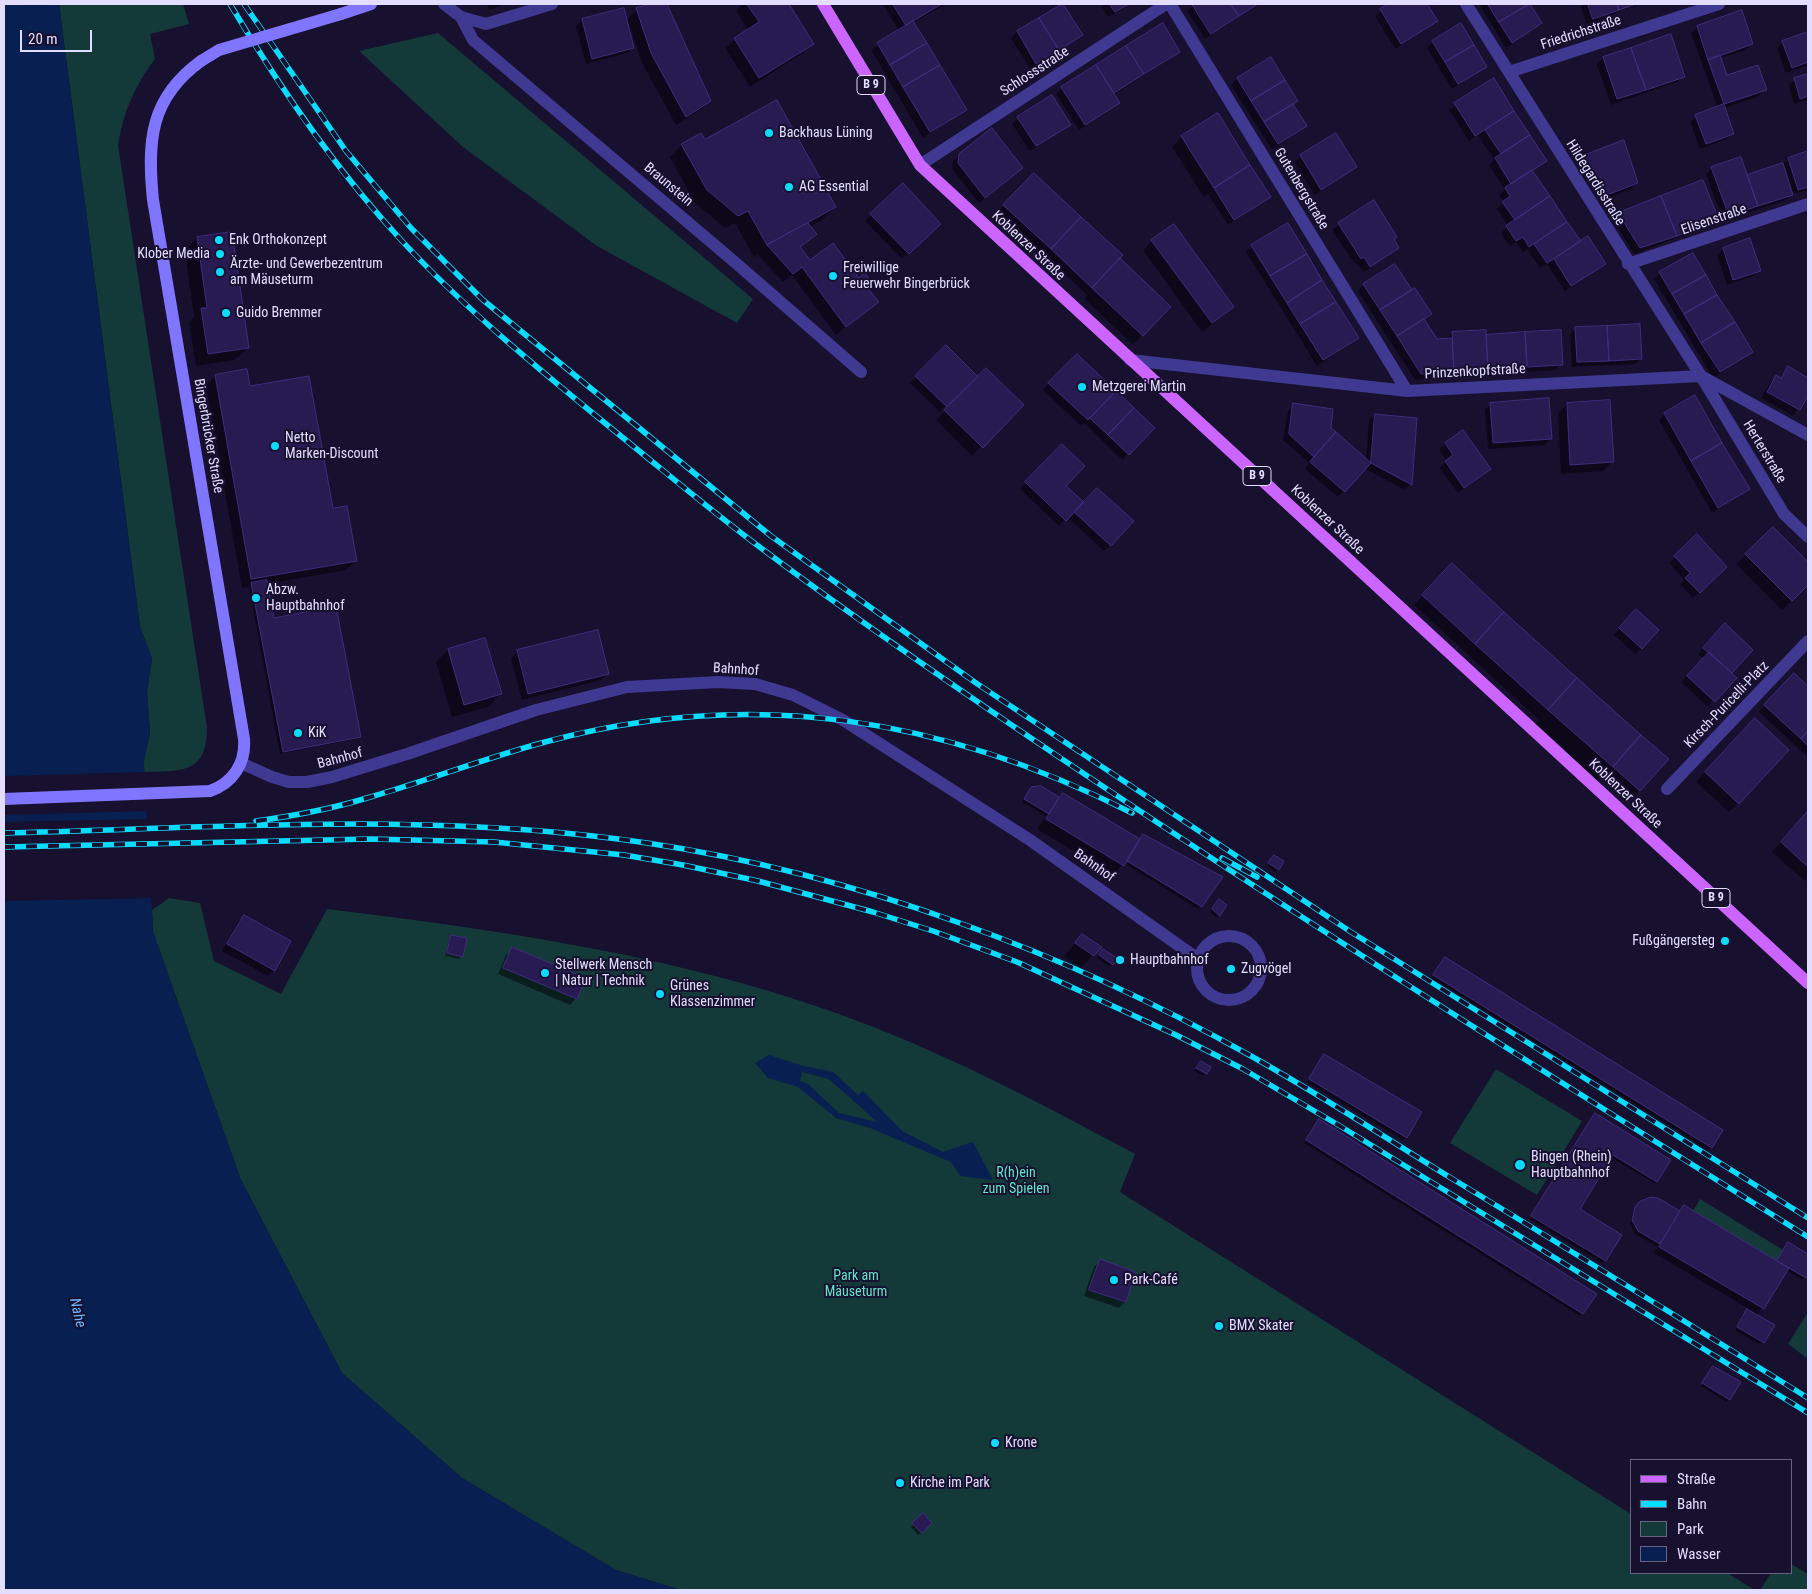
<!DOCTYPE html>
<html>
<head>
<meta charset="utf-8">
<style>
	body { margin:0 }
	#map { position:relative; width:1812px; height:1594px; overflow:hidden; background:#17102f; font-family:"Roboto Condensed",sans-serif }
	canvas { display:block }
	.frame { position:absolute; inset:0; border:5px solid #e3deff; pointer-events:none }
	.legend { position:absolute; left:1630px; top:1459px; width:162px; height:115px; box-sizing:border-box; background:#17102f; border:1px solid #696282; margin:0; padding:6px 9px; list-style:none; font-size:15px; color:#e3deff }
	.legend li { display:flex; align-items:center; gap:10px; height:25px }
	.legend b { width:25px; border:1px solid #696282 }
	.scale { position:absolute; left:20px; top:30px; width:72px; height:22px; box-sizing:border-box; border:2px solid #e3deff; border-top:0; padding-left:6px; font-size:15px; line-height:18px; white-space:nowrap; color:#e3deff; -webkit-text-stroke:4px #17102f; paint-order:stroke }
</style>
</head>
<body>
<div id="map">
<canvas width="1812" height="1594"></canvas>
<div class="frame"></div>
<ul class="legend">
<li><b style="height:6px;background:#cc65ff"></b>Straße</li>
<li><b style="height:6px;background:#0adcff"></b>Bahn</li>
<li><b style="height:14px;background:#133939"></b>Park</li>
<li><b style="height:14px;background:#081f51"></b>Wasser</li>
</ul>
<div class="scale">20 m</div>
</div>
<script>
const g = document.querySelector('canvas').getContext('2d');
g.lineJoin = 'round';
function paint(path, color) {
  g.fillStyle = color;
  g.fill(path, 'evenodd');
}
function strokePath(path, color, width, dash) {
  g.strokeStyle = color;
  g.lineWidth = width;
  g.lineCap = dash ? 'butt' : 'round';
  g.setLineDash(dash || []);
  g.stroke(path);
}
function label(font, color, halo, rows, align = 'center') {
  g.font = font + ' "Roboto Condensed",sans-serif';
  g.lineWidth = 4;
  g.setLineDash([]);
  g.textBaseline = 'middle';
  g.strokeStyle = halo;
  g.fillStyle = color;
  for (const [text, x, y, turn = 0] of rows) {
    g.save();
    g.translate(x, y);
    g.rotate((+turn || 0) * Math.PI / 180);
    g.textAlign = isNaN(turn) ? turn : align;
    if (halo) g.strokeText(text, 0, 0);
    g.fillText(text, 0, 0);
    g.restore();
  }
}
paint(new Path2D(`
	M59 4H183L189 24 150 34 155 59C135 85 123 113 118 145L207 728C207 774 181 771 144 772V760L150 733 147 691 152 658 140 627Z
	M438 33 753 299 737 323 597 246 463 147 359 51Z
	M169 898 200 903 214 961 281 994 327 909C498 930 670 954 833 1012 938 1049 1037 1101 1135 1154L1120 1192 1631 1514V1573H1727L1755 1590H681L616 1570 462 1478 342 1373 241 1180 153 932 152 910Z
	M1496 1069 1582 1121 1537 1195 1450 1143Z
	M1700 1199 1783 1250 1777 1261 1693 1211Z
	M1808 1312V1359L1788 1344Z
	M1791 1564 1808 1574V1590H1760L1771 1573H1791Z`), '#133939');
paint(new Path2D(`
	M4 4H59L140 627 152 658 147 691 150 733 144 760 153 932 241 1180 342 1373 462 1478 616 1570 681 1590H4Z
	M769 1055 800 1065 833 1072 858 1095 863 1091 902 1131 943 1152 973 1142 993 1180 960 1176 951 1162 870 1128 836 1118 798 1087 768 1078 755 1063ZM802 1072 829 1079 877 1122 839 1113 808 1084 800 1081Z`), '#081f51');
paint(new Path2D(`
	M147 772 149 811 4 815V776Z
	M150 819 154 898 4 901V822Z`), '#17102f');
paint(new Path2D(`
	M487 4H506L489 10Z
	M657 4H665L710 101 700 110 676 125 642 63 627 19 637 10Z
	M742 4H787L812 44 803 53 750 87 725 48 748 30 736 10Z
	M883 4H947L913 22 965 110 923 138 871 50 899 31Z
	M1100 4H1131L1108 17Z
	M1195 4H1259L1205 39 1187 11Z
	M1390 4H1426L1437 21 1395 49 1375 16Z
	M1479 4H1529L1541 23 1506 48Z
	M1580 4H1639L1587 24Z
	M1063 6 1081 35 1030 69 1011 38 1017 32Z
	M582 20 633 47 627 53 586 64 576 26Z
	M1162 25 1179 52 1114 95 1119 103 1079 130 1056 94 1062 88Z
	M1697 27 1752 44 1746 50 1720 58 1726 77 1765 90 1759 96 1724 108 1733 133 1727 139 1700 149 1690 122 1696 116 1718 108 1691 33Z
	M1808 33V65L1786 73 1777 48 1783 42Z
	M1670 36 1683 76 1677 82 1611 105 1597 65 1603 58Z
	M1433 42 1486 67 1452 89 1427 48Z
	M1808 75V104L1807 100 1794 104 1789 85 1795 79Z
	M1237 79 1292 105 1306 126 1272 150 1231 85Z
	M1493 80 1545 161 1531 172 1580 243 1605 263 1565 291 1547 264 1540 268 1527 249 1523 252 1516 242 1510 246 1501 233 1509 226 1497 209 1504 202 1499 195 1505 190 1489 165 1494 160 1478 135 1469 141 1449 110Z
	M1217 115 1269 197 1228 225 1208 194 1204 197 1172 147 1181 137Z
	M1018 118 1069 124 1030 151 1012 124Z
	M1335 134 1356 167 1315 195 1294 162Z
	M705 141 835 207 822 220 809 227 815 234 800 248 810 262 858 279 877 302 836 335 792 275 783 282 758 255 754 257 735 223 725 228 695 203 670 157 682 145Z
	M1623 142 1637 183 1631 189 1601 200 1577 163 1583 157Z
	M1808 153V190L1792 194 1786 200 1723 221 1706 174 1712 168 1746 177Z
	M960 155 1022 168 979 203 952 169 953 161Z
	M903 184 934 230 902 259 865 221Z
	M1024 184 1112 265 1169 307 1133 345 1084 298 1087 295 1044 254 1040 257 995 215Z
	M1373 201 1398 248 1364 272 1357 263 1355 264 1332 230Z
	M1619 214 1717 219 1711 225 1634 254 1613 220Z
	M197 238 248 348 235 360 196 366 189 322 194 317 185 251Z
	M1749 240 1759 270 1753 276 1727 285 1717 255 1723 249Z
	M1152 241 1233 307 1202 332 1143 250Z
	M1252 246 1357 338 1317 366 1246 252Z
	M1693 255 1751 352 1713 378 1654 279 1660 273Z
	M1364 284 1430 314 1424 320 1437 340H1446L1452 333 1485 336 1561 364 1555 370 1415 380 1358 291Z
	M1576 328 1641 358 1635 364 1572 367 1570 334Z
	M946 347 977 378 1022 405 972 456 936 420 948 408 946 406 940 412 910 383Z
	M1077 355 1153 428 1122 460 1084 423 1081 426 1043 390Z
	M1788 368 1808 379V393L1793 416 1761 398 1770 383 1776 377 1779 379Z
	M216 376 249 387 331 509 356 560 346 570 266 584 273 619 360 737 357 739 280 754 249 587 242 588 206 385Z
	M1491 404 1550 439 1544 445 1488 449 1485 410Z
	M1567 404 1612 462 1603 471 1561 474 1558 414Z
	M1294 405 1329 428 1366 460 1369 421 1375 415 1416 419 1410 484 1405 490 1364 468 1338 497 1305 469 1309 463 1283 440 1288 411Z
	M1665 414 1748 489 1712 513 1659 420Z
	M1445 444 1489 469 1458 493 1440 468 1447 461 1439 450Z
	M1062 445 1065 486 1110 545 1104 551 1067 517 1059 526 1020 489Z
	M1773 528 1808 564V584L1782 610 1736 564Z
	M1697 536 1720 573 1693 598 1680 584 1684 580 1669 563Z
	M1443 574 1639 790 1634 796 1606 772 1593 784 1531 730 1539 720 1414 605Z
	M1636 611 1641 648 1635 654 1614 635Z
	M1719 631 1752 650 1730 674 1708 707 1681 682 1704 659 1698 654Z
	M597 632 607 674 601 680 522 700 511 658 517 652Z
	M448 650 500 694 488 707 452 717 436 662Z
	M1794 675 1808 688V757L1759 712Z
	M1745 729 1738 803 1729 812 1696 782Z
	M1029 792 1055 803 1064 795 1140 840 1201 906 1198 909 1124 863 1113 875 1037 829 1046 816 1022 802Z
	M1808 812V878L1805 881 1772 852Z
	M1271 859 1278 869 1275 872 1267 866Z
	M1216 903 1219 915 1216 917 1210 912Z
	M244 916 274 970 268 976 222 951 238 922Z
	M451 936 462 956 459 959 445 956 449 939Z
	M1082 936 1093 955 1081 968 1064 956Z
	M512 949 576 998 570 1005 498 974 506 955Z
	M1100 953 1112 964 1110 967 1097 958Z
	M1442 961 1721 1130 1711 1147 1708 1150 1432 978Z
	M1322 1058 1406 1137 1403 1140 1307 1082Z
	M1201 1062 1209 1067 1203 1076 1194 1071Z
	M1595 1115 1656 1181 1654 1183 1610 1157 1578 1209 1621 1235 1602 1263 1530 1219Z
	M1316 1124 1595 1294 1582 1314 1580 1316 1304 1143Z
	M1637 1206 1679 1212 1684 1207 1776 1262 1788 1244 1808 1256V1271L1805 1277 1802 1280 1786 1270 1763 1308 1756 1315 1763 1342 1760 1345 1735 1330 1749 1309 1654 1253 1658 1247 1635 1234 1630 1223 1633 1211Z
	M1100 1261 1135 1272 1125 1302 1119 1308 1084 1296 1094 1267Z
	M1711 1370 1729 1399 1726 1402 1701 1386Z
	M923 1515 930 1523 918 1535 911 1527Z`), '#0007');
const building = new Path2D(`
	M652 4H667L711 101 686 117 651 53 636 8Z
	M747 4H789L814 44 759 78 734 38 759 22Z
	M893 4H942L906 25Z
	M1063 4 1083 35 1059 50 1039 18Z
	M1110 4H1129L1115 12Z
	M1192 4H1231L1239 16 1211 34Z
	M1231 4H1258L1239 16Z
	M1388 4H1427L1438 21 1401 44 1380 9Z
	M1488 4H1529L1499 22Z
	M1530 4 1542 23 1512 43 1499 22Z
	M1588 4H1617L1619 10 1593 19Z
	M1617 4H1636L1619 10Z
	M624 8 634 48 592 59 582 19Z
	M1742 10 1753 44 1708 60 1697 26Z
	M1039 18 1059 50 1036 64 1017 31Z
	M913 21 927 43 890 65 877 43Z
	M1163 23 1180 52 1144 74 1126 46Z
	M1461 23 1474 45 1445 62 1432 41Z
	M1808 32V62L1792 68 1782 41Z
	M1671 34 1685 77 1646 90 1631 48Z
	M927 43 940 65 903 87 890 65Z
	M1474 45 1487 67 1458 84 1445 62Z
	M1126 46 1144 74 1114 93 1096 65Z
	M1631 48 1646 90 1617 99 1603 57Z
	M1720 55 1727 75 1758 65 1767 90 1724 104 1708 60Z
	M1271 57 1285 80 1251 101 1237 78Z
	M940 65 967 110 930 132 903 87Z
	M1096 65 1120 103 1085 125 1061 87Z
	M1808 74V96L1800 99 1794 78Z
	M1494 78 1514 111 1475 136 1454 103Z
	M1285 80 1298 101 1264 122 1251 101Z
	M1052 95 1071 125 1036 146 1017 117Z
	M777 100 836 207 767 245 748 211 738 216 707 190 681 144 701 133 705 139Z
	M1293 104 1307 126 1278 144 1264 122Z
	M1724 104 1734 134 1706 144 1695 115Z
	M1514 111 1530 135 1501 154 1485 130Z
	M1218 113 1250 165 1214 188 1181 136Z
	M992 128 1023 168 985 198 958 163 959 154Z
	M1336 133 1357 167 1321 190 1300 155Z
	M1530 135 1547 161 1511 184 1495 158Z
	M1624 140 1638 183 1607 195 1583 156Z
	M1808 151V187L1798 190 1788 158Z
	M1741 157 1758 206 1729 216 1711 167Z
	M1783 163 1793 195 1758 206 1747 175Z
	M1250 165 1271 197 1234 220 1214 188Z
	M1532 170 1550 196 1515 220 1502 202 1510 196 1505 188Z
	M1034 173 1081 217 1051 249 1003 205Z
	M1703 180 1719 220 1677 236 1661 196Z
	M903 183 941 224 909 254 870 214Z
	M1550 196 1567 222 1529 247 1523 237 1516 241 1506 226Z
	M1661 196 1677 236 1640 248 1618 213Z
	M1374 200 1397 237 1394 239 1399 248 1370 267 1364 257 1361 259 1338 223Z
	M1081 217 1123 255 1092 288 1051 249Z
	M1567 222 1581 241 1547 263 1534 244Z
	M808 223 817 234 800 247 810 260 833 243 859 278 865 273 871 282 866 286 879 302 846 327 802 267 793 274 767 245Z
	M1288 223 1307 254 1270 276 1251 245Z
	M1174 224 1234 307 1212 323 1151 240Z
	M232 232 249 348 208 354 201 308H207L197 237Z
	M1588 236 1606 264 1571 286 1554 259Z
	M1750 238 1761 271 1733 280 1723 248Z
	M1693 253 1706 275 1672 294 1659 272Z
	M1307 254 1322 280 1287 303 1270 276Z
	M1120 258 1171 307 1143 336 1092 288Z
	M1395 264 1412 290 1380 310 1363 284Z
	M1706 275 1717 295 1684 314 1672 294Z
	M1322 280 1336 302 1300 324 1287 303Z
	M1415 288 1432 314 1397 336 1380 310Z
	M1717 295 1735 322 1701 343 1684 314Z
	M1336 302 1359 338 1323 360 1300 324Z
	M1424 319 1437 339 1452 338 1454 372 1421 374 1397 336Z
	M1735 322 1753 352 1720 372 1701 343Z
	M1640 324 1642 359 1609 361 1607 326Z
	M1607 326 1609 361 1577 362 1575 327Z
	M1486 330 1488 370 1454 372 1452 332Z
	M1561 330 1563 365 1527 367 1525 332Z
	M1525 332 1527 367 1488 370 1486 335Z
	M946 345 978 377 947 407 915 376Z
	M1077 354 1116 391 1088 420 1048 383Z
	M1788 366 1808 378V396L1800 410 1767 392 1776 375 1781 378Z
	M986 368 1024 405 983 448 944 410Z
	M247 369 250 386 309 376 333 508 347 506 357 561 251 579 215 375Z
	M1116 391 1134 408 1108 435 1090 418Z
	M1695 395 1722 443 1691 461 1664 413Z
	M1549 398 1552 439 1493 443 1490 403Z
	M1610 400 1614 462 1570 465 1567 403Z
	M1293 403 1333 409 1331 428 1336 432 1314 457 1289 434Z
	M1134 408 1155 428 1129 455 1108 435Z
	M1375 414 1417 418 1412 485 1371 463Z
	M1463 430 1491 469 1464 488 1445 461 1453 455 1445 443Z
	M1336 432 1371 463 1345 492 1310 462Z
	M1722 443 1750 489 1718 508 1691 461Z
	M1062 444 1085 466 1066 486 1084 502 1066 521 1025 482Z
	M1097 488 1134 521 1111 546 1074 512Z
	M1773 527 1808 562V585L1792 601 1745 554Z
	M1697 534 1727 567 1700 593 1685 578 1690 573 1674 556Z
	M1452 563 1504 612 1475 644 1422 595Z
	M267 580 274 618 336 606 361 737 283 752 251 583Z
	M1636 609 1659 630 1642 649 1619 628Z
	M1504 612 1577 678 1548 710 1475 644Z
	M1725 623 1753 650 1732 673 1703 648Z
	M598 630 609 674 528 694 517 650Z
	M485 638 502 694 464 705 448 649Z
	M1709 652 1737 678 1715 702 1687 676Z
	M1794 673 1808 686V731L1801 739 1764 705Z
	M1577 678 1641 735 1613 767 1548 710Z
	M1755 718 1789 750 1739 804 1705 772Z
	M1808 731V746L1801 739Z
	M1641 735 1669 759 1640 791 1613 767Z
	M1041 786 1059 797 1049 814 1024 799 1031 787Z
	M1063 793 1140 839 1124 866 1046 819Z
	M1808 811V867L1781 842Z
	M1143 834 1223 877 1202 907 1127 861Z
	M1274 855 1284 861 1279 870 1268 863Z
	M1219 899 1227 905 1220 916 1212 909Z
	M244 915 291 941 275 971 227 944Z
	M1082 934 1102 947 1094 956 1075 943Z
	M451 935 467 938 463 957 447 953Z
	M512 947 586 978 577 999 503 968Z
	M1103 949 1118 959 1113 965 1099 955Z
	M1445 957 1723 1130 1712 1148 1433 975Z
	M1324 1054 1422 1112 1407 1138 1309 1079Z
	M1201 1061 1211 1067 1207 1074 1196 1068Z
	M1595 1113 1671 1160 1657 1182 1613 1155 1580 1209 1622 1235 1606 1261 1531 1216Z
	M1319 1119 1597 1294 1583 1314 1306 1140Z
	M1651 1197 1658 1198 1680 1211 1660 1244 1638 1231 1632 1220 1635 1207 1639 1202Z
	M1684 1205 1789 1268 1764 1309 1659 1247Z
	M1788 1242 1808 1254V1274L1806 1278 1777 1261Z
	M1100 1259 1136 1272 1126 1302 1089 1290Z
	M1747 1309 1775 1325 1764 1343 1737 1327Z
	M1713 1366 1741 1382 1730 1400 1702 1383Z
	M923 1513 932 1523 922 1533 912 1523Z`);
paint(building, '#281b51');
strokePath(building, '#402c7f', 1);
strokePath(new Path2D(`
	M444 4 461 17 473 40 737 264 861 372
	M1170 4 1407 391
	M1466 4 1701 376 1784 514 1808 537
	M461 17 486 24 552 4
	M1509 72 1719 4
	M920 165 1166 4
	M1628 264 1808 204
	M1130 360 1407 391 1701 376 1808 435
	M241 763 272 777 289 782H307L332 777 407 754 536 710 627 687 718 682 755 684 793 695 843 720 1030 840 1198 959
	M1667 789 1808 641
	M1197 968a32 32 0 1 1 64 0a32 32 0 1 1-64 0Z`), '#403991', 12);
strokePath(new Path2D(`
	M341 14 371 4
	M4 799 210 791C233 783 246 763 244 739L153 200C147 141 150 98 201 61`), '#7f75ff', 12);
strokePath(new Path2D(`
	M823 4 920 165 1808 983`), '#cc65ff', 12);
const rail = new Path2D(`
	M230 4C280 88 335 169 402 241 469 313 546 375 622 437 669 475 716 515 765 551 860 622 958 689 1056 755 1303 921 1555 1079 1808 1237
	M244 4 346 151 411 228 483 300 771 536 976 683 1351 932 1808 1218
	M256 821C293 816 331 809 367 798 427 781 485 758 545 742 752 686 944 718 1132 813
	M4 833C217 828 434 811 647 843 856 874 1067 953 1251 1056 1319 1094 1384 1137 1451 1178 1570 1250 1689 1324 1808 1398
	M4 847 371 839 494 842 624 855 683 865 758 881 873 912 933 931 1017 962 1176 1035 1243 1069 1340 1126 1808 1413
	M1222 858 1257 877`);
strokePath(rail, '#0adcff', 5.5);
strokePath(rail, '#17102f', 4, [11]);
strokePath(new Path2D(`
	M201 61 219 50 341 14`), '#7f75ff', 12);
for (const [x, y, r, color] of [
	[769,133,5,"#0adcff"],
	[789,187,5,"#0adcff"],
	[219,240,5,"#0adcff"],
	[220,254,5,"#0adcff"],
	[220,272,5,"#0adcff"],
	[833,276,5,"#0adcff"],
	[226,313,5,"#0adcff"],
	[1082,387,5,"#0adcff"],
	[275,446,5,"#0adcff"],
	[256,598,5,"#0adcff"],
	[298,733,5,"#0adcff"],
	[1725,941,5,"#0adcff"],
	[1120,960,5,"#0adcff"],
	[1231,969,5,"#0adcff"],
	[545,973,5,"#0adcff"],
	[660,994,5,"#0adcff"],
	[1520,1165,6,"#0adcff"],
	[1114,1280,5,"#0adcff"],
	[1219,1326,5,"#0adcff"],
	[995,1443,5,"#0adcff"],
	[900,1483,5,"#0adcff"]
]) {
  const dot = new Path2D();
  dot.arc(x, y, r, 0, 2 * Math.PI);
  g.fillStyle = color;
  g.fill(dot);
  strokePath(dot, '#17102f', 2);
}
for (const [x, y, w] of [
	[871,85,28],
	[1257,476,28],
	[1716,898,28]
]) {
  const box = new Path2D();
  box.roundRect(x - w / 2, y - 9.5, w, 19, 4);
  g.fillStyle = '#17102f';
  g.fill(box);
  strokePath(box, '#e3deff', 1);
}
label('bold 12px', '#e3deff', null, [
	["B 9",871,85],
	["B 9",1257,476],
	["B 9",1716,898]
]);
label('14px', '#e3deff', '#17102f', [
	["Friedrichstraße",1581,33,-18],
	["Schlossstraße",1035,72,-33],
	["Hildegardisstraße",1595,183,58],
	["Braunstein",668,185,40],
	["Gutenbergstraße",1301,189,59],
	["Elisenstraße",1714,220,-19],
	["Koblenzer Straße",1028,246,43],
	["Prinzenkopfstraße",1475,372,-3],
	["Bingerbrücker Straße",208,436,80],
	["Herterstraße",1764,452,59],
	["Koblenzer Straße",1327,520,43],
	["Bahnhof",736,670,4],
	["Kirsch-Puricelli-Platz",1727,705,-46],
	["Bahnhof",340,759,-15],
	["Koblenzer Straße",1625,794,43],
	["Bahnhof",1094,866,35]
]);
label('14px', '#e3deff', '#17102f', [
	["Backhaus Lüning",779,133],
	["AG Essential",799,187],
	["Enk Orthokonzept",229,240],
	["Klober Media",210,254,"right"],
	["Ärzte- und Gewerbezentrum",230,264],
	["am Mäuseturm",230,280],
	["Freiwillige",843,268],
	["Feuerwehr Bingerbrück",843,284],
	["Guido Bremmer",236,313],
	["Metzgerei Martin",1092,387],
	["Netto",285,438],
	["Marken-Discount",285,454],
	["Abzw.",266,590],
	["Hauptbahnhof",266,606],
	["KiK",308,733],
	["Fußgängersteg",1715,941,"right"],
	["Hauptbahnhof",1130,960],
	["Stellwerk Mensch",555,965],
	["| Natur | Technik",555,981],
	["Zugvögel",1241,969],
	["Grünes",670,986],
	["Klassenzimmer",670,1002],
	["Bingen (Rhein)",1531,1157],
	["Hauptbahnhof",1531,1173],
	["Park-Café",1124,1280],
	["BMX Skater",1229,1326],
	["Krone",1005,1443],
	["Kirche im Park",910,1483]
], 'left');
label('14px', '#60e9cd', '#17102f', [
	["R(h)ein",1016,1173],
	["zum Spielen",1016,1189],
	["Park am",856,1276],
	["Mäuseturm",856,1292]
]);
label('italic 15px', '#6cb5ff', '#17102f', [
	["Nahe",77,1313,77]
]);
</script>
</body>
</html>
